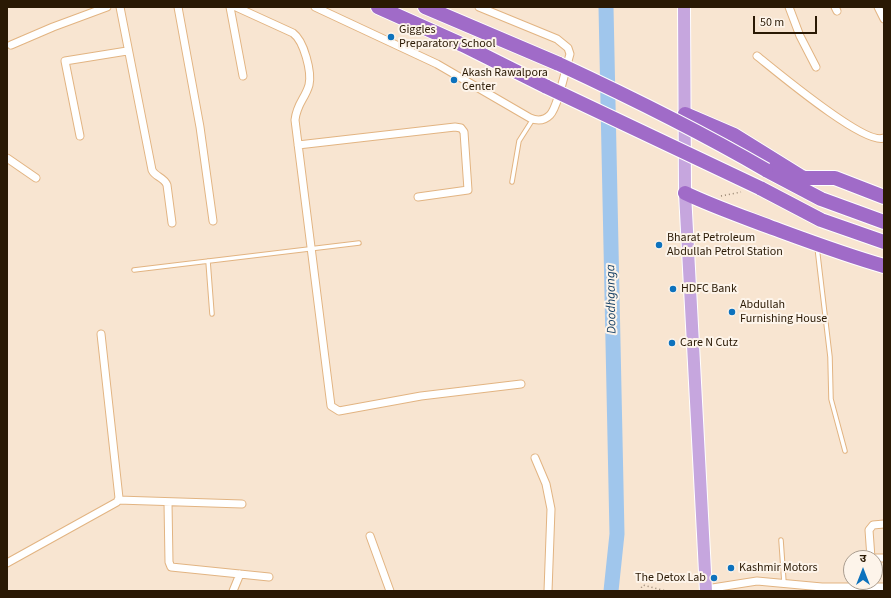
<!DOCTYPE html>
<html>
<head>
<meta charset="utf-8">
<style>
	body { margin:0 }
	#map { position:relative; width:891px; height:598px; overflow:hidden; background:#f8e5d1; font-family:"Source Sans 3","Noto Sans Devanagari",sans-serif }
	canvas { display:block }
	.frame { position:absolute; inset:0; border:8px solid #2a1904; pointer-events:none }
	.north { position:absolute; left:843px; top:550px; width:40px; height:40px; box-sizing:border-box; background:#fdf4ea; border:1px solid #a99c8e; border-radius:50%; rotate:0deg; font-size:11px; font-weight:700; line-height:16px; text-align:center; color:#2a1904 }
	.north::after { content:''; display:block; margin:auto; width:14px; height:18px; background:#0d72bd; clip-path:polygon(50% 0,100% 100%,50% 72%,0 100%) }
	.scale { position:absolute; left:753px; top:16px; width:64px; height:18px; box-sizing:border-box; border:2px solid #2a1904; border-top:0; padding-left:5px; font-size:12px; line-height:14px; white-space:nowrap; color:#2a1904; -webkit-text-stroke:3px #fdf4ea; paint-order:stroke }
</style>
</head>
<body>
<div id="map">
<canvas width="891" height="598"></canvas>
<div class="frame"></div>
<div class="north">उ</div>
<div class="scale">50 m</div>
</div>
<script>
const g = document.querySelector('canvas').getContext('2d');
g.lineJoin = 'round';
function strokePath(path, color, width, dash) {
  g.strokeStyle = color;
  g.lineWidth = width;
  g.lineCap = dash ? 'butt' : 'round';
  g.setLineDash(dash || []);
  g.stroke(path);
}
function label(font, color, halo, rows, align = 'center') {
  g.font = font + ' "Source Sans 3",sans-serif';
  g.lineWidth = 4;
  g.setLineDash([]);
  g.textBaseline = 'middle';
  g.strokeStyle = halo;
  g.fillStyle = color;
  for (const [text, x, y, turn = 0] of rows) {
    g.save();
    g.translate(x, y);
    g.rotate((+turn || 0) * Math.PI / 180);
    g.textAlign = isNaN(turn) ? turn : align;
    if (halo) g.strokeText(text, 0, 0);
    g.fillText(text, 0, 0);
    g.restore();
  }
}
strokePath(new Path2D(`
	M606 7 617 534 611 591`), '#a0c6ec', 15);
const lane = new Path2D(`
	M512 182 519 141 533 119
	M817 247 830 357 831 399 845 451
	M208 261 212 314
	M134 270 359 243
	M781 540 784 583`);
const street = new Path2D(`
	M120 7 152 170C155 177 164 177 167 185L172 223
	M178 7 200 127 213 221
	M230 7 243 76
	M236 7 293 33C304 41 312 72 309 85 305 99 297 103 295 120L331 406 339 411 421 396 521 384
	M315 7 437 64 530 118C537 121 544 121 550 115 558 107 566 67 570 54L568 48 557 39 479 7
	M789 7 800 36 816 67
	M835 7 837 11
	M878 7 884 19
	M11 45 53 27 107 7
	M757 56C776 71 865 146 884 138
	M80 136 65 61 127 51
	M298 145 455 127 461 128 464 132 468 190 418 197
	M7 158 36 178
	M535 458 546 484 551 509 548 591
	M118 500 242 504
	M168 503 169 562 171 567 269 577
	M884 524 873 525 869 530 871 558H884
	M370 536 390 591
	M7 563 117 502 119 498 101 334
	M706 589 757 581 822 587H884
	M233 591 240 574`);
const primary = new Path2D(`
	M684 7 685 193 706 591`);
const highway = new Path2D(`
	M378 7 463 45 547 87
	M425 7 559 64
	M685 114 734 135 800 176 804 178H835L884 197
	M766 170 821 199 884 222
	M760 188 821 220 884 242
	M685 193C712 206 741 216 770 227 808 241 845 255 884 266`);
strokePath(lane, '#e2b482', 5.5);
strokePath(street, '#e2b482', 9);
strokePath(primary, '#fff', 14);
strokePath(highway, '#fff', 16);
strokePath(new Path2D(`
	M721 196 741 192
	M639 591 643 585 666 591`), '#968470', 1.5, [1, 3]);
strokePath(lane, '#fff', 3.5);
strokePath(street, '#fff', 7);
strokePath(primary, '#c6a6de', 12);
strokePath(highway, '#a06bc8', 14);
const highwayBridge = new Path2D(`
	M559 64C630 97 699 131 766 170
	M547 87 760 188`);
strokePath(highwayBridge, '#fff', 16, []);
strokePath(highwayBridge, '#a06bc8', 14);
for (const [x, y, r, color] of [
	[391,37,4,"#0d72bd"],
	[454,80,4,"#0d72bd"],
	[659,245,4,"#0d72bd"],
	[673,289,4,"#0d72bd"],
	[732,312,4,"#0d72bd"],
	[672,343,4,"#0d72bd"],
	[731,568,4,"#0d72bd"],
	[714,578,4,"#0d72bd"]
]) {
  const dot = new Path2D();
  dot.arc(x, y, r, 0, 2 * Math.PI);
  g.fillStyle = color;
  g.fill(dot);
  strokePath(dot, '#fdf4ea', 1.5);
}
label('12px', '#2a1904', '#fdf4ea', [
	["Giggles",399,30],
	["Preparatory School",399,44],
	["Akash Rawalpora",462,73],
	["Center",462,87],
	["Bharat Petroleum",667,238],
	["Abdullah Petrol Station",667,252],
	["HDFC Bank",681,289],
	["Abdullah",740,305],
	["Furnishing House",740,319],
	["Care N Cutz",680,343],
	["Kashmir Motors",739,568],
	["The Detox Lab",706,578,"right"]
], 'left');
label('italic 13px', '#164065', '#fdf4ea', [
	["Doodhganga",612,299,-91]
]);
</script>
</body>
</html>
